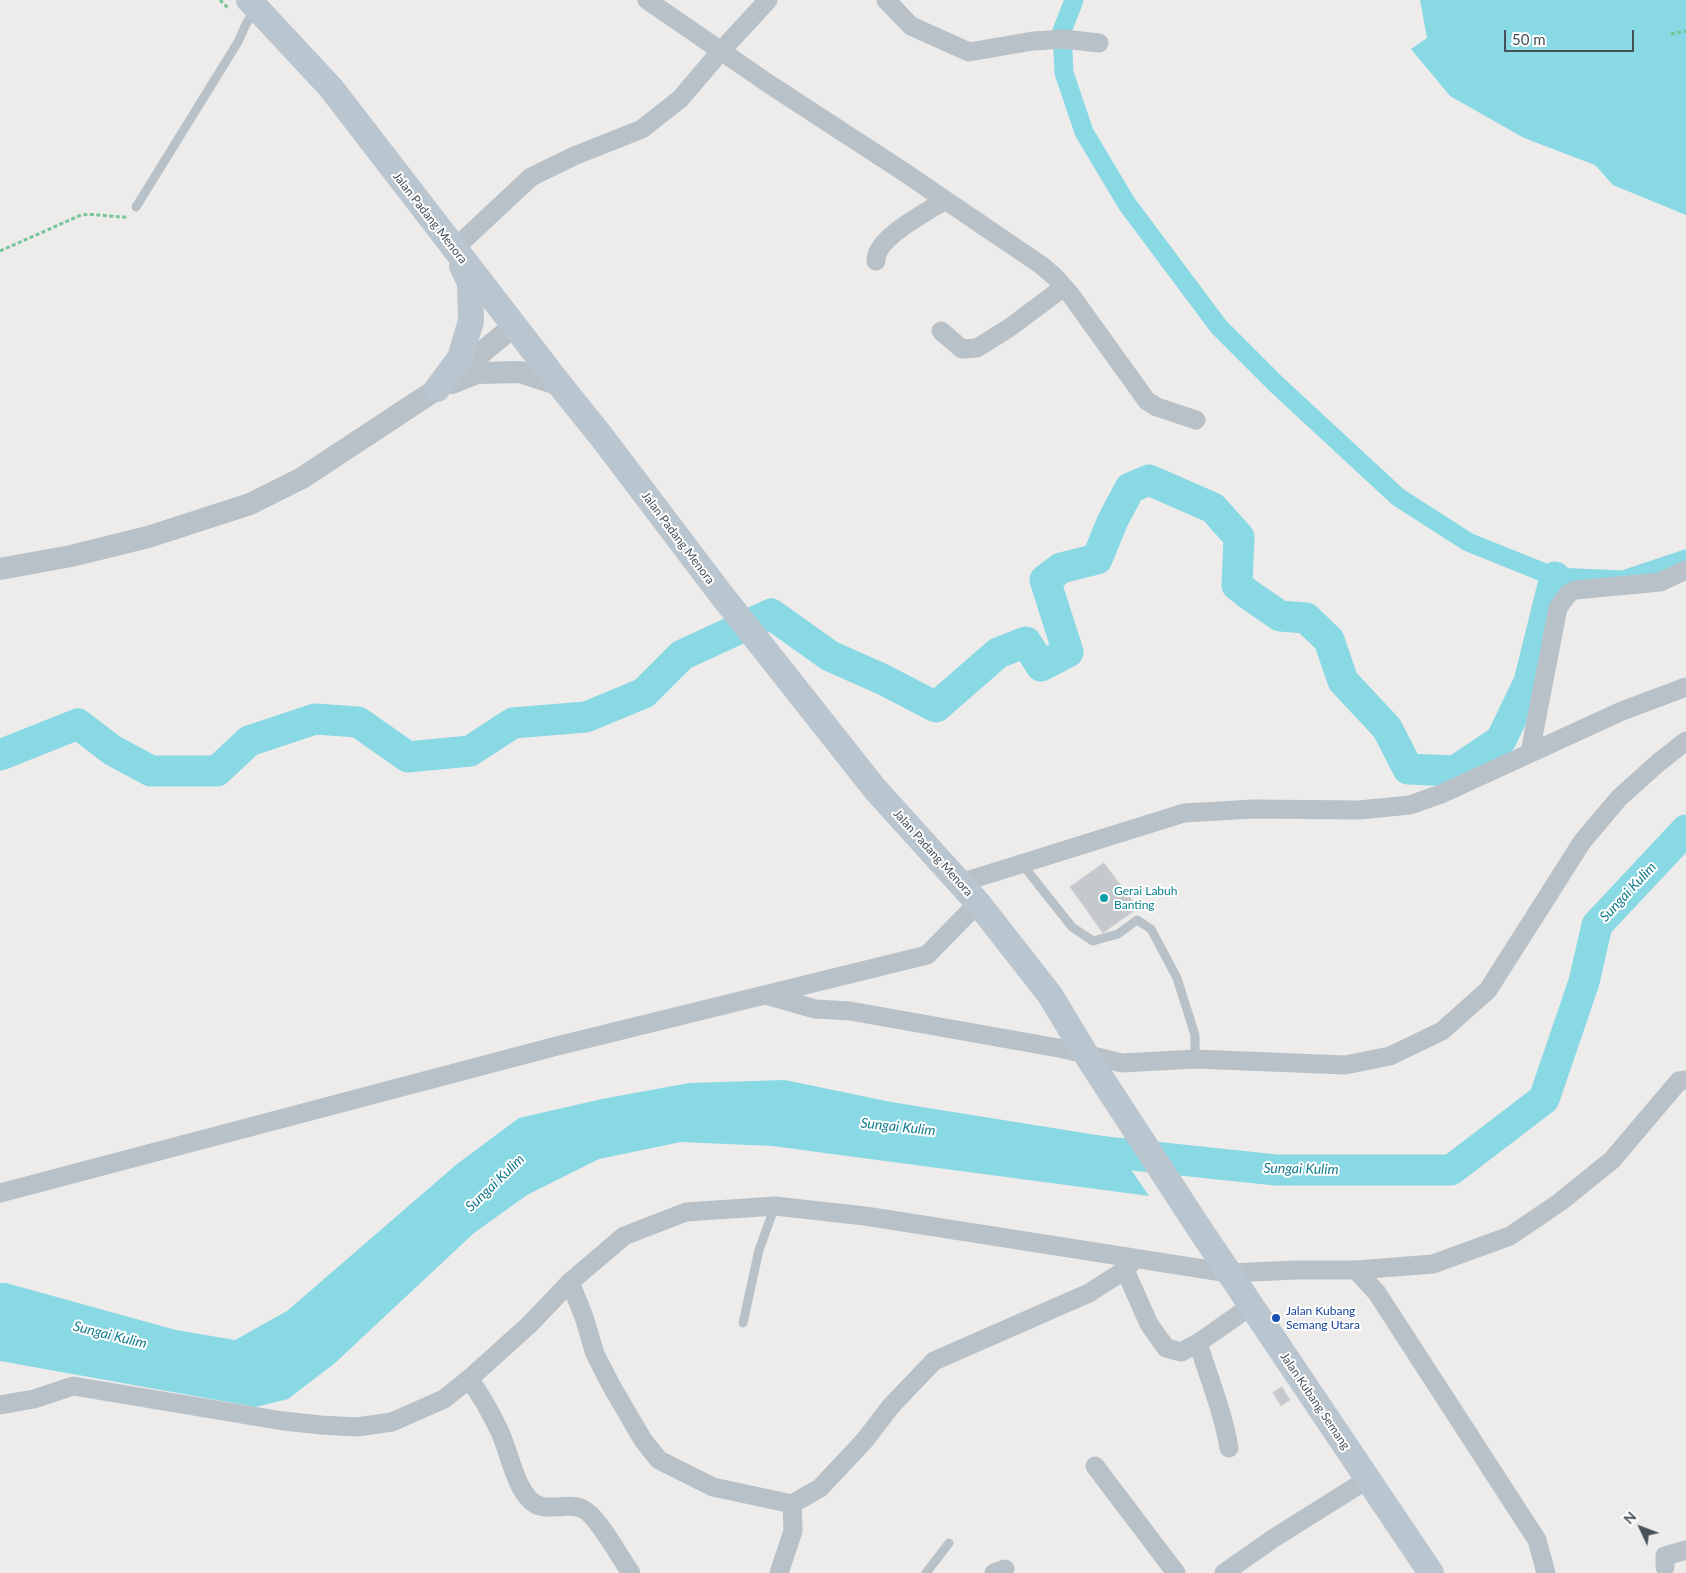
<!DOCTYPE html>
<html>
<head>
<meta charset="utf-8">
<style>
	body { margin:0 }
	#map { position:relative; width:1686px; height:1573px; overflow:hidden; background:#eeebeb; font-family:Lato,sans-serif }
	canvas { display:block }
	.north { position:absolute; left:1616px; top:1503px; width:50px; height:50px; -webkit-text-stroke:4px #fff; paint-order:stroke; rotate:313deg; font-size:14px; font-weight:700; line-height:20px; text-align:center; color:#455057 }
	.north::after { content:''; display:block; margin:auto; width:18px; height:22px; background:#455057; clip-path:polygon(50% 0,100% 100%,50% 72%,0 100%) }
	.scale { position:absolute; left:1504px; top:30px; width:130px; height:22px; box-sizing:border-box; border:2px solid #455057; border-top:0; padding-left:6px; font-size:15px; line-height:18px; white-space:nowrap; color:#455057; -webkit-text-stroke:4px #fff; paint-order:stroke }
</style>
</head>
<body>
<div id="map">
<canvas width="1686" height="1573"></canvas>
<div class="north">N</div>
<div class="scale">50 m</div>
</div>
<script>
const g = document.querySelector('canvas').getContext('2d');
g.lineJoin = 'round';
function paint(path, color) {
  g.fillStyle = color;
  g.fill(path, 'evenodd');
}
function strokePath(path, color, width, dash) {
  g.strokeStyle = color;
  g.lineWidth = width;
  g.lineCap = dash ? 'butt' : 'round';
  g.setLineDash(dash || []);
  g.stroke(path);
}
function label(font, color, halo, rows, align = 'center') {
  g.font = font + ' Lato,sans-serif';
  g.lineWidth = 4;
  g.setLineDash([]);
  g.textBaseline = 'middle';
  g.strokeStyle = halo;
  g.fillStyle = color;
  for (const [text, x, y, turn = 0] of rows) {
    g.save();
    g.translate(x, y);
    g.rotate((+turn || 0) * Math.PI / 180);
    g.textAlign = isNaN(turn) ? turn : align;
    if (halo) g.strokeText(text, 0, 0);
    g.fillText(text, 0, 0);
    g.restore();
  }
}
paint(new Path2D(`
	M1420 0H1686V215L1613 185 1595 165 1524 138 1450 96 1411 49 1427 38Z
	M785 1080 891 1102 1109 1137 1149 1196 772 1146 681 1142 599 1159 527 1195 474 1233 335 1363 288 1399 256 1407 0 1361V1283H6L176 1330 235 1340 287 1311 457 1164 519 1118 602 1099 689 1083Z`), '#89d9e5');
strokePath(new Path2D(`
	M1074 0 1062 31 1064 73 1084 132 1127 204 1219 327 1276 384 1398 497 1468 542 1555 577 1623 580 1686 559`), '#89d9e5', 19);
strokePath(new Path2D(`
	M0 755 78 724 112 750 151 771H217L249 741 315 719 358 722 408 757 470 751 513 723 586 717 644 693 682 655 771 614 830 656 882 679 936 707 998 653 1026 642 1041 666 1068 652 1045 580 1061 568 1097 559 1113 520 1130 488 1149 480 1213 508 1239 537 1237 585 1248 594 1280 616 1306 618 1329 640 1343 681 1387 728 1408 769 1455 771 1501 740 1529 682 1555 577
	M1077 1149 1276 1170H1451L1544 1099 1584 982 1597 925 1686 830`), '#89d9e5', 31);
const building = new Path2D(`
	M1104 863 1138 908 1103 933 1070 887Z
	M1282 1387 1290 1400 1281 1406 1273 1393Z`);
paint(building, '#c5c9ce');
strokePath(building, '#cfd2d7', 1);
strokePath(new Path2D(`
	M220 0 228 8
	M1671 34 1686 31
	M0 251 81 215C96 213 110 217 126 217L128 215`), '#75c698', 3, [4, 2.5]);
strokePath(new Path2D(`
	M136 207 238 42 246 24 255 10
	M1022 864 1072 927 1093 941 1118 934 1137 920 1151 929 1177 978 1195 1035V1059
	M743 1323 759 1250 775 1206
	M926 1573 949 1543`), '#b7c1c7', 9);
strokePath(new Path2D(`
	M647 0 769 84 901 170 1041 265 1054 276 1070 294 1147 401 1157 407 1196 420
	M886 0 911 26 969 52 1033 41 1064 39 1099 43
	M454 249 531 177 574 156 642 129 680 99 721 51 768 0
	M876 261C875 238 927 212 945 200
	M941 331 962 349 977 348 1009 328 1064 287
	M1530 752 1558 608 1568 594 1575 590 1660 582 1686 570
	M960 883 1184 813 1253 809 1359 810 1410 805 1441 794 1622 711 1686 687
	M766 995 815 1009 850 1011 1064 1049 1122 1063 1195 1059 1345 1065 1390 1056 1442 1031 1488 990 1582 842 1619 798 1658 763 1686 741
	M0 1193 553 1047 927 955 978 903
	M1125 1270 1149 1324 1166 1348 1181 1352 1198 1343 1251 1306
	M1356 1270 1377 1293 1537 1540 1546 1573
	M570 1282 584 1317 595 1354 612 1387 643 1440 659 1460 713 1487 792 1504 820 1488 865 1440 891 1406 934 1361 1089 1293 1125 1270 1134 1260
	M1198 1343C1209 1378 1223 1412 1229 1448
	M469 1379C481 1395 491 1413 500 1432 509 1452 515 1486 531 1501 545 1514 567 1501 583 1509 598 1516 620 1558 631 1573
	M0 1405 34 1399 73 1386 283 1421 321 1425 357 1427 392 1422 444 1399 469 1379 530 1324 570 1282 624 1236 686 1212 775 1206 865 1216 1229 1273 1297 1270H1356L1433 1264 1510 1236 1560 1202 1612 1160 1679 1081 1686 1080
	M1095 1466 1176 1573
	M1665 1567V1556L1686 1550
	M779 1573 793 1531 792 1504
	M994 1573 1005 1569
	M1224 1573 1274 1538 1368 1479`), '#b7c1c7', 19);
strokePath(new Path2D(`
	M452 383 477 373 520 372 560 385
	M0 569 71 556 148 537 250 504 302 478 437 389 514 326`), '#b7c1c7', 22);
strokePath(new Path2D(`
	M249 0 331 88 560 385 601 436 720 593 875 789 978 903 1050 995 1085 1053 1199 1228 1431 1573
	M437 389 460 358 471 321 470 283 462 266`), '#b9c5cf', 26);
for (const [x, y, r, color] of [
	[1104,898,5,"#0f9aa8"],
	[1276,1318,5,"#1a4fb4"]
]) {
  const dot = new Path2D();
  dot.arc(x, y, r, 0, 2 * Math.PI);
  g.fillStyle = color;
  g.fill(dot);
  strokePath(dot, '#fff', 2);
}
label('12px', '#455057', '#fff', [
	["Jalan Padang Menora",430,218,52],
	["Jalan Padang Menora",678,538,53],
	["Jalan Padang Menora",933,853,48],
	["Jalan Kubang Semang",1315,1401,56]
]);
label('12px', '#0d838f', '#fff', [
	["Gerai Labuh",1114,891],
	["Banting",1114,905]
], 'left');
label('12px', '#164399', '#fff', [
	["Jalan Kubang",1286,1311],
	["Semang Utara",1286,1325]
], 'left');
label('italic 14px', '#147d8d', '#fff', [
	["Sungai Kulim",1628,892,-47],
	["Sungai Kulim",898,1127,6],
	["Sungai Kulim",1301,1169,1],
	["Sungai Kulim",495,1183,-44],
	["Sungai Kulim",110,1335,14]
]);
</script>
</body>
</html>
